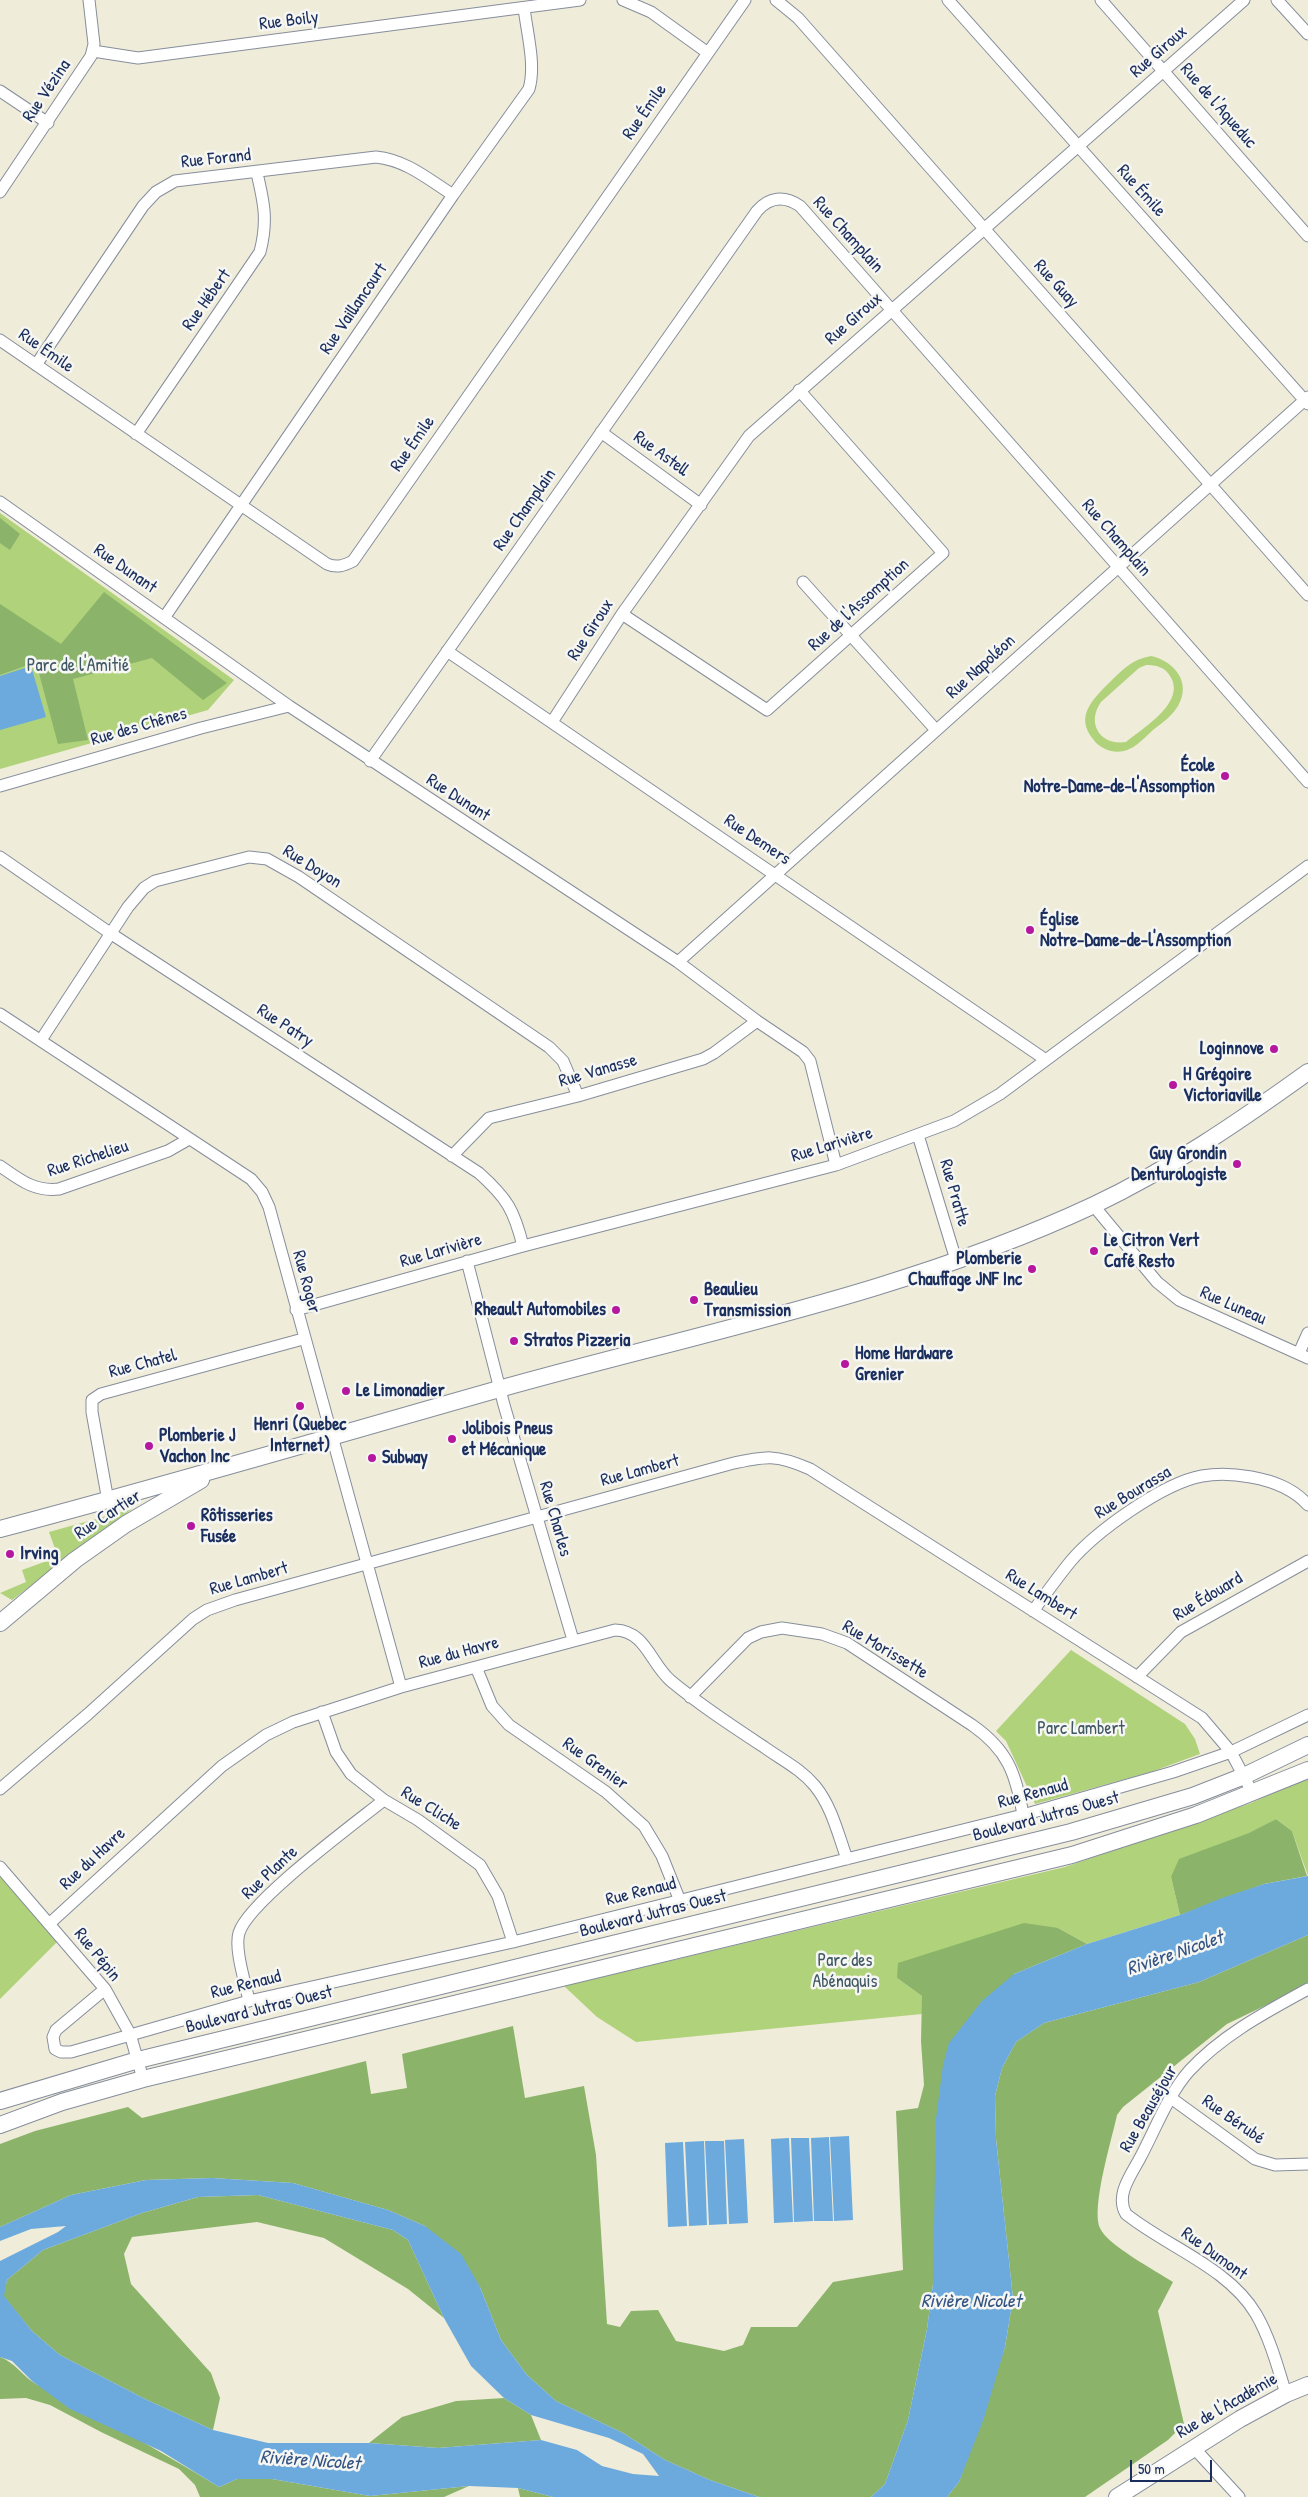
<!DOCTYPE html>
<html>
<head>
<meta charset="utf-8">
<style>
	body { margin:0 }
	#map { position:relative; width:1308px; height:2497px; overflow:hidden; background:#f0ecda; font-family:"Patrick Hand",sans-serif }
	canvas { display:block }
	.scale { position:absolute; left:1130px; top:2460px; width:82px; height:22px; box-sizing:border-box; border:2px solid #1b2f5e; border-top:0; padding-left:6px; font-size:15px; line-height:18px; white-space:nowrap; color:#1b2f5e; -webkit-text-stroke:4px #f6f6f2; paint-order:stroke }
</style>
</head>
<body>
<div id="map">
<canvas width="1308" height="2497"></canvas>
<div class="scale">50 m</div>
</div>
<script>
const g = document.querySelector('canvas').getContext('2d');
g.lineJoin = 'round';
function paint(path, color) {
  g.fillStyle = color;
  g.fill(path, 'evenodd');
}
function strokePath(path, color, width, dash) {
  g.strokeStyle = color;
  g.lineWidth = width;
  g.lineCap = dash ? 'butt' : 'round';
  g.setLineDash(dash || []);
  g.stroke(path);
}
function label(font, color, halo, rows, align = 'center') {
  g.font = font + ' "Patrick Hand",sans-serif';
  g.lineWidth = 5;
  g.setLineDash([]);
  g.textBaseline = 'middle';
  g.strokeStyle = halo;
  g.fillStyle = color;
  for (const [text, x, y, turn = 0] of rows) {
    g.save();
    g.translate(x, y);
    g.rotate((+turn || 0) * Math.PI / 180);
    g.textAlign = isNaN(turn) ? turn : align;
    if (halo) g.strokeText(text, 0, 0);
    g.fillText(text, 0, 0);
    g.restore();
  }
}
paint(new Path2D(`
	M0 513 234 680 208 710 0 769Z
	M1151 656C1174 661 1192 682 1178 706 1172 716 1162 723 1153 730 1141 741 1130 755 1111 751 1104 749 1097 745 1093 739 1074 716 1094 698 1110 682 1123 669 1133 659 1151 656ZM1146 665C1156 665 1165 667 1170 676 1187 702 1143 728 1126 742 1100 746 1086 723 1101 702L1139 668Z
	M132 1509 12 1600 0 1593 26 1582 22 1570 58 1557 49 1532Z
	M1071 1650 1185 1724 1195 1739 1200 1754 1151 1772 1035 1804 1006 1741 996 1731Z
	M1308 1777V1876L1292 1831 1276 1819 1171 1877 1180 1915 1087 1944 1058 1928 897 1978 922 1996V2014L636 2042 597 2017 564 1986 1065 1867 1251 1803Z
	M0 1876 57 1942 0 1999Z`), '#afd27a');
paint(new Path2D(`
	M0 518 20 534 10 550 0 543Z
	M104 592 227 683 203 700 152 658 73 679 88 740 58 744 36 662 0 675V604L61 644Z
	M1276 1819 1292 1831 1307 1876 1264 1884 1180 1915 1171 1877 1179 1859 1249 1833Z
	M1024 1923 1058 1928 1087 1944 1014 1974 933 2284 927 2329 908 2420 885 2484 871 2497H759L710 2480 665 2460 623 2433 556 2401 527 2375 501 2340 480 2287 425 2226 388 2210 293 2183 212 2178 146 2180 71 2195 0 2227V2144L35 2131 128 2107 142 2118 366 2061 371 2094 407 2088 402 2054 513 2026 525 2098 584 2086 596 2155 607 2324 620 2327 631 2311 658 2310 676 2341 724 2351 743 2345 751 2327H797L833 2282 903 2270 896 2111 918 2108 924 2085 921 2041 922 1996 897 1978 898 1963Z
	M1308 1935V1985L1227 2024 1123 2107 1117 2115C1112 2139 1091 2207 1100 2228 1106 2244 1156 2271 1173 2282L1158 2311 1184 2424 1168 2440 1085 2497H947L959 2482 1005 2347 1013 2298 996 2139 995 2096 1002 2068 1016 2042 1044 2023 1199 1982Z
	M258 2195 393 2230 408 2240 444 2318 408 2289 324 2238 257 2222 132 2237 124 2254 131 2284 211 2373 220 2398 213 2430 147 2400 60 2355 32 2331 3 2296 7 2280 43 2250 142 2213 198 2197Z
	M0 2357C16 2363 22 2376 36 2384 98 2417 159 2450 219 2487L237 2479H272L370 2496 469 2486 444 2497H200L195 2485 179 2469 101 2432 50 2405 26 2398 0 2399Z
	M504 2398 531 2415 541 2440 438 2448 369 2443 402 2417 456 2401Z
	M518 2488 553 2497H520Z`), '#8bb46a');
paint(new Path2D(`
	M31 666 46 717 0 730V676Z
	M1308 1876V1935L1199 1982 1044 2023 1016 2042 1002 2068 995 2096 996 2139 1013 2298 1005 2347 984 2418 959 2482 947 2497H871L885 2484 908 2420 927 2329 933 2284 936 2119 943 2065 949 2043 982 2001 1014 1974 1087 1944 1180 1915 1222 1898 1264 1884Z
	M849 2136 853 2220 834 2221 830 2137Z
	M829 2137 833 2221H814L811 2138Z
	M789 2138 793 2222 774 2223 771 2139Z
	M791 2138H809L813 2221 794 2222Z
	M744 2139 748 2223 729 2224 725 2140Z
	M704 2141 707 2225 689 2226 685 2142Z
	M705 2141H724L727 2224 709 2225Z
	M683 2142 687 2226 668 2227 665 2143Z
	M212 2178 293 2183 388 2210 425 2226 461 2254 480 2287 501 2340 527 2375 556 2401 623 2433 665 2460 710 2480 759 2497H553L518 2488 469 2486 370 2496 272 2479H237L219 2487 161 2451 70 2409 32 2381 12 2361 0 2357V2261L58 2232 66 2226 31 2229 0 2241V2227L71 2195 146 2180ZM258 2195 393 2230 408 2240 444 2318 471 2366 504 2398 531 2415 609 2438 643 2454 659 2476 633 2474 602 2466 577 2450 541 2440 438 2448 369 2443H268L213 2430 147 2400 60 2355 32 2331 4 2296 7 2280 43 2250 142 2213 198 2197Z`), '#6caade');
const street = new Path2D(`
	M623 0 651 12 708 53
	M776 0 798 18 1308 595
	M948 0 1308 404
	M1101 0 1308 236
	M1277 0 1308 34
	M93 51 138 58 580 0
	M0 91 48 123
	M0 192 91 56 94 44 89 0
	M0 340 327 564C337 568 343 566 353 561L745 0
	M36 365 143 206 156 192 175 181 376 157C406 160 428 179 453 195
	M601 432 701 505
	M136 434 260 252C268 221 264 203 257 173
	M0 502 289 706 678 962 757 1021 803 1052 810 1061 836 1165
	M803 582 936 730
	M622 614 767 710 943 553 799 390
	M164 618 453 195 529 89C536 65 527 33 524 8
	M447 651 1046 1060
	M552 722 622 614 749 436 1244 0
	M370 761 757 211C769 197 784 195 800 206L1308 782
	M0 786 201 728 289 706
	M0 857 110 933 479 1173C507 1198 514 1210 523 1246
	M678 962 1308 397
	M0 1014 251 1179 262 1192 269 1207 401 1687
	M41 1040 128 907 144 888 155 881 249 857 267 859 299 877 549 1047 563 1061 578 1096
	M918 1135 956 1260
	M452 1156 489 1118 578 1096 703 1059 714 1053 757 1021
	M0 1166C19 1179 34 1192 59 1189L168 1151 189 1139
	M1093 1205 1157 1282 1179 1300 1308 1358
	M467 1261 504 1405 573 1640
	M296 1310 523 1246 836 1165 954 1121 1000 1094 1308 866
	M1299 1353 1308 1333
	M108 1501 92 1412V1400L101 1394 303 1339
	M1033 1611C1045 1595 1057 1578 1070 1562 1095 1532 1163 1483 1202 1476 1219 1473 1234 1474 1251 1477 1273 1481 1293 1488 1308 1505
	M476 1667 492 1706 509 1725 606 1792 644 1826 662 1856 680 1901
	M1137 1677 1181 1632 1308 1561
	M690 1697 748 1638 761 1632 782 1628 822 1634 847 1643 972 1725C1008 1750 1016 1774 1023 1815
	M322 1712 336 1752 351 1774 384 1800 418 1820 480 1865 498 1896 513 1942
	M0 1789 88 1714 193 1619 207 1610 235 1600 730 1464C766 1456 776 1454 810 1469L1202 1718 1231 1752 1253 1794
	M0 1867 105 1989 130 2034 143 2079
	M49 1924 222 1766 266 1735 293 1722 401 1687 615 1630C646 1631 650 1663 671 1681 700 1705 732 1726 764 1747 782 1760 801 1769 815 1786 832 1807 838 1834 847 1859
	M105 1989 56 2030 53 2037 55 2049 61 2052H71L249 2001 513 1942 1023 1815 1173 1772 1231 1752 1308 1715
	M249 2001C246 1985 234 1949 239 1933 248 1902 354 1824 384 1800
	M1171 2098 1255 2159 1275 2165 1308 2164
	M1286 2394C1278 2368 1270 2338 1256 2314 1228 2267 1167 2247 1126 2214 1115 2195 1131 2175 1140 2158 1155 2130 1168 2095 1189 2071 1222 2035 1266 2012 1308 1989
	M1194 2448 1239 2497`);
const secondary = new Path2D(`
	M0 1529C167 1485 333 1436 499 1389 698 1333 906 1293 1094 1205 1170 1169 1240 1121 1308 1072
	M0 1623 75 1560 126 1524 201 1480
	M0 2101 138 2060 1071 1832 1193 1796 1244 1776 1308 1745
	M0 2125 62 2102 143 2079 1072 1855 1196 1815 1308 1770
	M1117 2497 1240 2419 1286 2394 1308 2385`);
strokePath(street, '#868e9c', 13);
strokePath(secondary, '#868e9c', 18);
strokePath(street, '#fff', 11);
strokePath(secondary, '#fff', 16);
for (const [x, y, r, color] of [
	[1225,776,5,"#b5179e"],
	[1030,930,5,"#b5179e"],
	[1274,1049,5,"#b5179e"],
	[1173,1085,5,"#b5179e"],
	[1237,1164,5,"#b5179e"],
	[1094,1251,5,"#b5179e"],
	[1032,1269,5,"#b5179e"],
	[694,1300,5,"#b5179e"],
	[616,1310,5,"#b5179e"],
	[514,1341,5,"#b5179e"],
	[845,1364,5,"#b5179e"],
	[346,1391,5,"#b5179e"],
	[300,1406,5,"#b5179e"],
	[452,1439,5,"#b5179e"],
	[149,1446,5,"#b5179e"],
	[372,1458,5,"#b5179e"],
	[191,1526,5,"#b5179e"],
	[10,1554,5,"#b5179e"]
]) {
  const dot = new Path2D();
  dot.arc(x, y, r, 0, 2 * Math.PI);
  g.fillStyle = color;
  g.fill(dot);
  strokePath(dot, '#f6f6f2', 2);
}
label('18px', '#1b2f5e', '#f6f6f2', [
	["Rue Boily",289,21,-7],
	["Rue Giroux",1159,52,-41],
	["Rue Vézina",47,91,-56],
	["Rue de l'Aqueduc",1218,106,49],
	["Rue Émile",645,112,-55],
	["Rue Forand",216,159,-6],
	["Rue Émile",1141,191,48],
	["Rue Champlain",848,235,48],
	["Rue Guay",1056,284,48],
	["Rue Hébert",207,300,-55],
	["Rue Vaillancourt",354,309,-56],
	["Rue Giroux",854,319,-41],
	["Rue Émile",46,351,35],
	["Rue Émile",413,444,-55],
	["Rue Astell",661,454,36],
	["Rue Champlain",525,510,-55],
	["Rue Champlain",1116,538,49],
	["Rue Dunant",125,569,35],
	["Rue de l'Assomption",859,605,-42],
	["Rue Giroux",591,630,-57],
	["Rue Napoléon",981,667,-42],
	["Rue des Chênes",139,727,-16],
	["Rue Dunant",458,798,33],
	["Rue Demers",757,840,34],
	["Rue Doyon",312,867,32],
	["Rue Patry",285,1026,33],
	["Rue Vanasse",598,1071,-16],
	["Rue Larivière",832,1145,-17],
	["Rue Richelieu",88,1159,-18],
	["Rue Pratte",954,1193,74],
	["Rue Larivière",441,1251,-16],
	["Rue Roger",306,1282,75],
	["Rue Luneau",1233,1306,24],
	["Rue Chatel",143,1364,-15],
	["Rue Lambert",640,1471,-15],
	["Rue Bourassa",1133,1493,-31],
	["Rue Cartier",108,1515,-33],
	["Rue Charles",555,1519,74],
	["Rue Lambert",249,1579,-16],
	["Rue Lambert",1041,1595,32],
	["Rue Édouard",1208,1597,-31],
	["Rue Morissette",885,1650,31],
	["Rue du Havre",459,1653,-15],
	["Rue Grenier",595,1764,36],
	["Rue Renaud",1033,1794,-15],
	["Rue Cliche",431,1809,32],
	["Boulevard Jutras Ouest",1046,1817,-15],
	["Rue du Havre",93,1859,-43],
	["Rue Plante",270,1873,-43],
	["Rue Renaud",641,1892,-14],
	["Boulevard Jutras Ouest",653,1914,-14],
	["Rue Pépin",97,1955,51],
	["Rue Renaud",246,1985,-14],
	["Boulevard Jutras Ouest",259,2010,-14],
	["Rue Beauséjour",1149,2109,-60],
	["Rue Bérubé",1233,2120,35],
	["Rue Dumont",1214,2254,36],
	["Rue de l'Académie",1227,2406,-30]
]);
label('18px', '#405865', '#f6f6f2', [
	["Parc de l'Amitié",78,666],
	["Parc Lambert",1081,1729],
	["Parc des",845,1961],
	["Abénaquis",845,1982]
]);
label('bold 18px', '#1b2f5e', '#f6f6f2', [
	["École",1215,766,"right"],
	["Notre-Dame-de-l'Assomption",1215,787,"right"],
	["Église",1040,920],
	["Notre-Dame-de-l'Assomption",1040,941],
	["Loginnove",1264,1049,"right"],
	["H Grégoire",1183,1075],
	["Victoriaville",1183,1096],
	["Guy Grondin",1227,1154,"right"],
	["Denturologiste",1227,1175,"right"],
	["Le Citron Vert",1104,1241],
	["Café Resto",1104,1262],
	["Plomberie",1022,1259,"right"],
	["Chauffage JNF Inc",1022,1280,"right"],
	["Beaulieu",704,1290],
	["Transmission",704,1311],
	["Rheault Automobiles",606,1310,"right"],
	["Stratos Pizzeria",524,1341],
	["Home Hardware",855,1354],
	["Grenier",855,1375],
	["Le Limonadier",356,1391],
	["Henri (Quebec",300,1425,"center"],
	["Internet)",300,1446,"center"],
	["Jolibois Pneus",462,1429],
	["et Mécanique",462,1450],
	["Plomberie J",159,1436],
	["Vachon Inc",159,1457],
	["Subway",382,1458],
	["Rôtisseries",201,1516],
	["Fusée",201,1537],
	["Irving",20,1554]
], 'left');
label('italic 19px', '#335484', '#f6f6f2', [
	["Rivière Nicolet",1175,1954,-19],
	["Rivière Nicolet",971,2302],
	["Rivière Nicolet",310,2461,4]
]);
</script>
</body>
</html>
